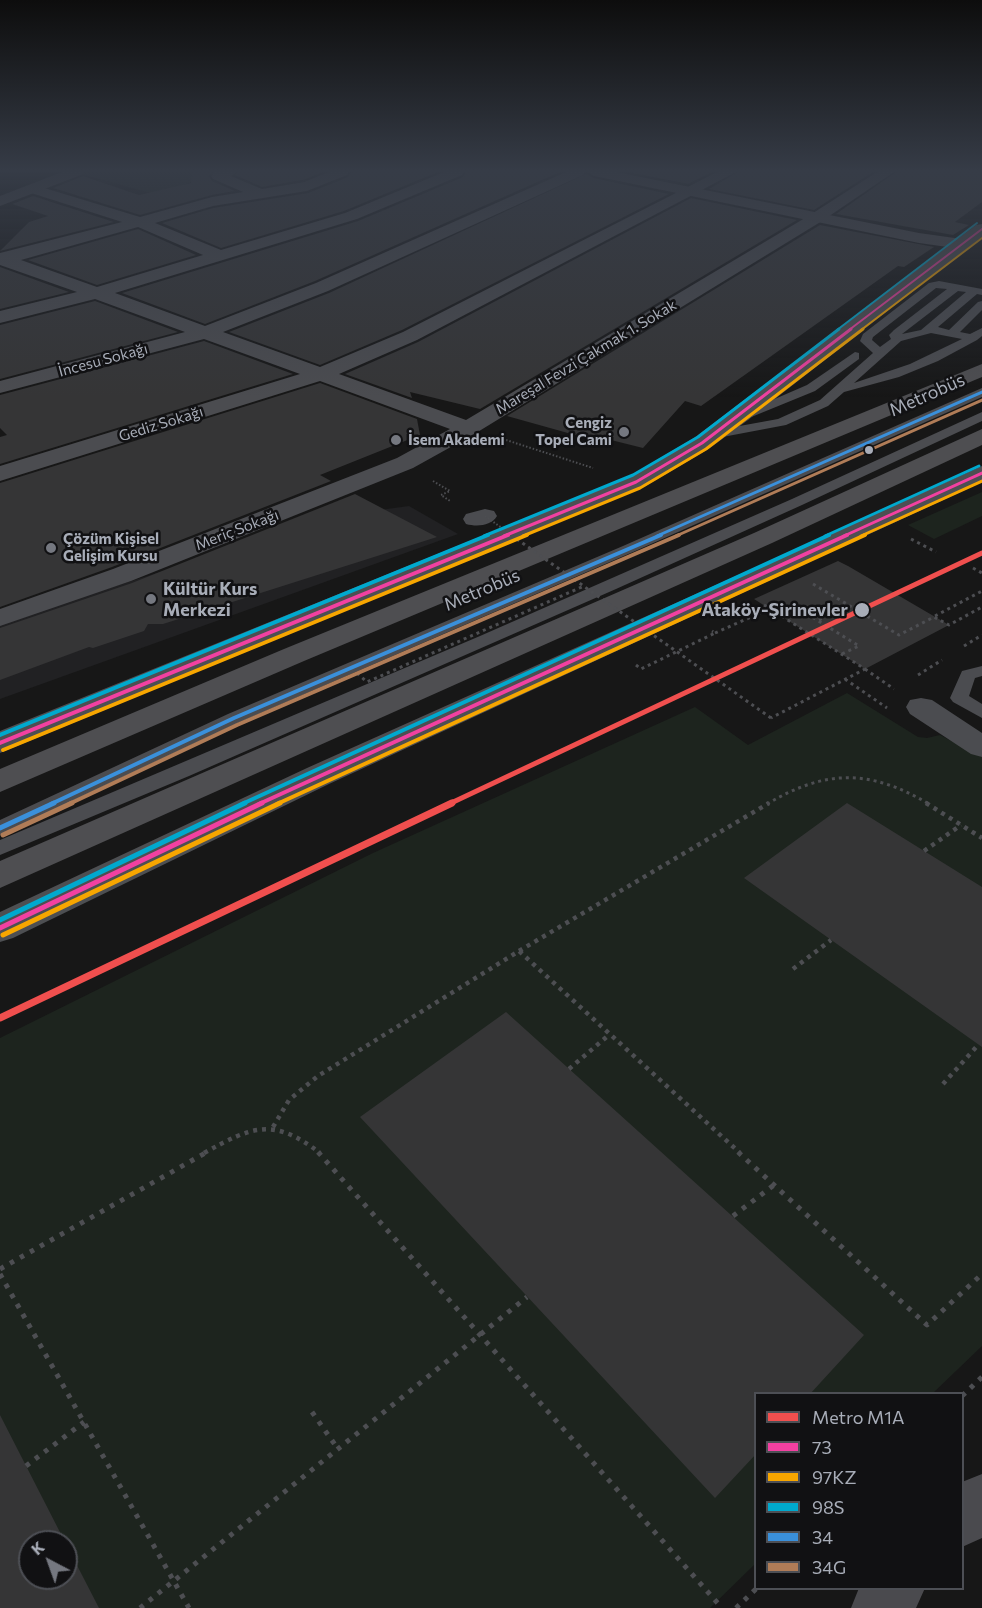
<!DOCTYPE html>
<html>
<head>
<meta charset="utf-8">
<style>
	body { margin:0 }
	#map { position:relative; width:982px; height:1608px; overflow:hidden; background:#171717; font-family:Commissioner,sans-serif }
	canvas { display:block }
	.legend { position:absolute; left:754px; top:1392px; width:210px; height:198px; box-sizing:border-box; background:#111113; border:2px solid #4d4f55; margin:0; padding:8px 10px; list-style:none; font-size:18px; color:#a8adb8 }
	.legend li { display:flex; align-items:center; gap:12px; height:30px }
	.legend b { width:30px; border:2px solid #4d4f55 }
	.north { position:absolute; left:18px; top:1530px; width:60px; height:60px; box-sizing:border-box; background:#111113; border:2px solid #4d4f55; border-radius:50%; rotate:319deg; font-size:16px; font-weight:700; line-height:24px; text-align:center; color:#a8adb8 }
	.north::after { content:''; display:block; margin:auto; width:21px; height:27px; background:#757880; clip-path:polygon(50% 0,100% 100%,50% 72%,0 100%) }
</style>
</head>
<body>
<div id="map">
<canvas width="982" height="1608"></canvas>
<ul class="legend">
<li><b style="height:8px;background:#f04f4e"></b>Metro M1A</li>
<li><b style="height:8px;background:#f240a1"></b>73</li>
<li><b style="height:8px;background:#f7a600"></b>97KZ</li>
<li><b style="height:8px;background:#00a9ce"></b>98S</li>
<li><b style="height:8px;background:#3a90db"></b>34</li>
<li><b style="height:8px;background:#b07c57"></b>34G</li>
</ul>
<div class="north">K</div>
</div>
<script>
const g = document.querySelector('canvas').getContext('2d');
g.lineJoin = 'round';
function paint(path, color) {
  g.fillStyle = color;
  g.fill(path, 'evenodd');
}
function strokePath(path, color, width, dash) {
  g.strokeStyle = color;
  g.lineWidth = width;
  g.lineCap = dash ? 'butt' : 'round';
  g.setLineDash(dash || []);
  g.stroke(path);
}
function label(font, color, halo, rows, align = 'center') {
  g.font = font + ' Commissioner,sans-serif';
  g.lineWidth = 5;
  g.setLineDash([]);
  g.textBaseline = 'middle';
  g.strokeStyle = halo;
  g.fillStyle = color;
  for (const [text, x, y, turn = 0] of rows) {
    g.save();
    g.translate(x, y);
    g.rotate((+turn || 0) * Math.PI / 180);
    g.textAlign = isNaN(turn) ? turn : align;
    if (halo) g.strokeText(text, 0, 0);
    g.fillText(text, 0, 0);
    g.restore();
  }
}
paint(new Path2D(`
	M409 506 458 534 0 699V622L343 515Z`), '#212123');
paint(new Path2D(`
	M86 172H218L157 195 81 174Z
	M982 492V516L934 539 908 525Z
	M847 693 918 737 927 738 940 735 982 757V1346L933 1393 756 1394 755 1564 710 1608H0V1038L373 853 695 707 748 745ZM30 1542H66V1578H30Z`), '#1d241e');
paint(new Path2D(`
	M192 172H212L209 176 212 181 235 191 212 195 140 215 53 188 83 176 139 195 191 183Z
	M238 172H323L303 180 262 187 235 175Z
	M351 172H438L344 211 221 248 162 223 213 208 308 193 348 177Z
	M466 172H560L315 281 205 324 122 293 358 221 463 177Z
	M628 172H712L688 184Z
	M738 172H873L814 210 709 189Z
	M896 172H982V202L955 222 969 225 953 235 836 214Z
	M586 174 594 178 669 194 402 330 320 365 229 332 329 293Z
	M33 196 114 222 0 251 29 222 48 216 12 204Z
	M691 198 797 220 480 409 410 392 412 398 345 374 418 342Z
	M820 225 934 247 904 267 898 266 701 406 685 401 643 448 603 438 600 442 507 416Z
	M138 229 196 255 97 285 28 260Z
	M0 267 69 292 0 309Z
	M95 301 178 332 0 379V325Z
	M204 341 293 374 0 464V437L7 435 0 428V395Z
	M320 383 417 419 420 435 320 475 331 481 112 567 0 607V483Z
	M355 494 437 537 163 624H148L144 631 93 648 89 647 0 680V628L132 583Z
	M838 561 848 566 949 625 865 669 754 599Z
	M847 803 982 887V1047L744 878Z
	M506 1012 864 1335 810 1394H756V1454L715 1498 360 1117Z
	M0 1415 65 1542H30V1578H66V1544L99 1608H0Z`), '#353536');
strokePath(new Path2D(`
	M506 440 593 468
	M433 481 450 491 441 495 450 501`), '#4d4e52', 2, [1.5, 2]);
strokePath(new Path2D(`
	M911 539 936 552
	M973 568 982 573
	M813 584 899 635 934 617 949 625 982 607
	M764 605 865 669 771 718
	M935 616 982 591
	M782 617 799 609 859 646 842 654
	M819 620 848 606
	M715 633 769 609
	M964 646 982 635
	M636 665 641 669 715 633 712 631
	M865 669 894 689
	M918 675 942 660
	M845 679 887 708
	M767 804C826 769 870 769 929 804`), '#4d4e52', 3, [3, 4]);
strokePath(new Path2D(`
	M926 803 982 838
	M924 851 961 825
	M519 951 769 803
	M793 969 831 940
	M569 1069 610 1034
	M943 1084 979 1044
	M273 1127 289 1100 318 1076 519 951 740 1153
	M204 1153C253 1126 273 1117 320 1153`), '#4d4e52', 4.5, [4, 5]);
strokePath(new Path2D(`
	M318 1152 722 1608
	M738 1152 927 1325 982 1274
	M733 1216 774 1185
	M0 1269 207 1152
	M0 1274 189 1608
	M962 1396 982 1377
	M312 1412 338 1449
	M26 1466 84 1422
	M140 1608 527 1297
	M736 1608 757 1588`), '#4d4e52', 5, [4.5, 7]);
paint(new Path2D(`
	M939 281 982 289V295L977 294 938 327 949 330 978 302 982 301V310L960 332 970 334 982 328V336L977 340 938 361 899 377 844 392 828 406 786 425 712 439 705 435 712 431 778 419 820 400 873 353 860 341 863 334 929 283ZM936 288 947 289 894 330 889 335 891 339 880 347 872 340 873 337ZM958 291 966 292 921 330 902 334ZM931 333 962 339 910 364 854 383 901 341Z
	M855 352 859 353V359L815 391 744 420H734L733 417 807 385Z
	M982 388V397L633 552 240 722 0 835V820L228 714 623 546Z
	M982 412V421L802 505 616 589 189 776 0 855V840L480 636 792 499Z
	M982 666V676L975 678 969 696 982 704V718L953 702 950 698 962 671Z`), '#4b4c50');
paint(new Path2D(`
	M215 172H236L231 176 262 189 304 182 329 172H349L347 175 307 191 213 206 155 223 221 250 345 213 444 172H464L462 175 357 219 115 293 205 326 316 283 566 172H585L583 175 328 291 223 332 320 367 403 332 717 172H736L417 340 339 374 466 420 810 215 877 172H894L822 221 476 433 413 468 131 581 0 626V609L113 569 397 458 450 429 320 381 0 481V466L300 374 204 339 0 393V381L185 332 95 299 0 323V311L77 292 0 265V253L122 222 28 192 25 189 28 186H38L140 217 212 197 243 192 213 179 211 176ZM138 227 203 255 97 287 21 260Z
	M485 509 494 511 497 516C491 526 477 527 466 524L463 519 466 514Z
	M921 698 932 700 982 733V757L971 754 910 714 906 707 910 700Z`), '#4b4c50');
paint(new Path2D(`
	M62 172H83L81 175 0 206V196Z
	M587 172H616L919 233 962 239 968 240 970 244 968 248 962 249 919 243 594 176Z
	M982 1474V1538L962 1547V1482Z
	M859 1588H925L916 1608H851Z`), '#4a4a4e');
paint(new Path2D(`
	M982 224V237L748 420 710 448 644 487 0 753V731L628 477 694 438 976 225Z
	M982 466V482L329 784 13 938 0 942V912L307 768Z`), '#4d4f52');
paint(new Path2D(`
	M982 364V377L304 661 0 792V769L284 649Z
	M982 429V445L772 543 0 888V861L754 533Z`), '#4e4e51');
strokePath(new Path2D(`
	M485 516 513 536`), '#4d4e52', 2, [1.5, 2]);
strokePath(new Path2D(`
	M511 535 771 718
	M566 573 350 667 367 682 584 586`), '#4d4e52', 3, [3, 4]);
strokePath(new Path2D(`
	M849 330 982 229`), '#f240a1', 2);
strokePath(new Path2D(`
	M504 536 636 482 702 443 851 329
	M844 536 982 473`), '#f240a1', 3);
strokePath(new Path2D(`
	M0 743 508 535
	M259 804 847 535`), '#f240a1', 4);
strokePath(new Path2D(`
	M0 928 262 803`), '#f240a1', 5);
strokePath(new Path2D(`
	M861 330 982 238`), '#f7a600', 2);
strokePath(new Path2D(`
	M523 536 640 488 706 449 863 329
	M861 536 982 481`), '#f7a600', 3);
strokePath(new Path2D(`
	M3 750 527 535
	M277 804 865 535`), '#f7a600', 4);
strokePath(new Path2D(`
	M3 935 280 803`), '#f7a600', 5);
strokePath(new Path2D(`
	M837 330 977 223`), '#00a9ce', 2);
strokePath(new Path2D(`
	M484 536 633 475 698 437 839 329
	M825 536 979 466`), '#00a9ce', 3);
strokePath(new Path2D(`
	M0 735 488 535
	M242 804 829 535`), '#00a9ce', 4);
strokePath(new Path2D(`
	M0 920 245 803`), '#00a9ce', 5);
strokePath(new Path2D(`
	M657 536 982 392`), '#3a90db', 3);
strokePath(new Path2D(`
	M51 804 234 718 661 535`), '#3a90db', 4);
strokePath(new Path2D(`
	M0 828 54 803`), '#3a90db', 5);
strokePath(new Path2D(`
	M676 536 982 400`), '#b07c57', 3);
strokePath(new Path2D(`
	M69 804 237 725 679 535`), '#b07c57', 4);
strokePath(new Path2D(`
	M3 835 72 803`), '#b07c57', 5);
strokePath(new Path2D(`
	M449 804 982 553`), '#f04f4e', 5);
strokePath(new Path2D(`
	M0 1018 452 803`), '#f04f4e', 7);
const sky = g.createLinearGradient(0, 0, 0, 397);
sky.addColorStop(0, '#0d0d0d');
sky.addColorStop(0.43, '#363c47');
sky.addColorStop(1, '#363c4700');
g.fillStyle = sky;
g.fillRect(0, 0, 982, 397);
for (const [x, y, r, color] of [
	[624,432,6,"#757880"],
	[396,440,6,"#757880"],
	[869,450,5,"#a8adb8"],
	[51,548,6,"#757880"],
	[151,599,6,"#757880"],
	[862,610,8,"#a8adb8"]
]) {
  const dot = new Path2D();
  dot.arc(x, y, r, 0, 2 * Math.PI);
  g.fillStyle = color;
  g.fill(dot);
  strokePath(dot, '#111113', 2);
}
label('15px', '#a8adb8', '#111113', [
	["Mareşal Fevzi Çakmak 1. Sokak",586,357,-31],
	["İncesu Sokağı",103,360,-15],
	["Gediz Sokağı",161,424,-17],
	["Meriç Sokağı",237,530,-21]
]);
label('bold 15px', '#a8adb8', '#111113', [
	["Cengiz",612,423,"right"],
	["Topel Cami",612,440,"right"],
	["İsem Akademi",408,440],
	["Çözüm Kişisel",63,539],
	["Gelişim Kursu",63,556]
], 'left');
label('18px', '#a8adb8', '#111113', [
	["Metrobüs",927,395,-24],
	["Metrobüs",482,590,-23]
]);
label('bold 18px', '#a8adb8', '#111113', [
	["Kültür Kurs",163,589],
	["Merkezi",163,610]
], 'left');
label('bold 18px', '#a8adb8', '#111113', [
	["Ataköy-Şirinevler",848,610]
], 'right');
</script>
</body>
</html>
